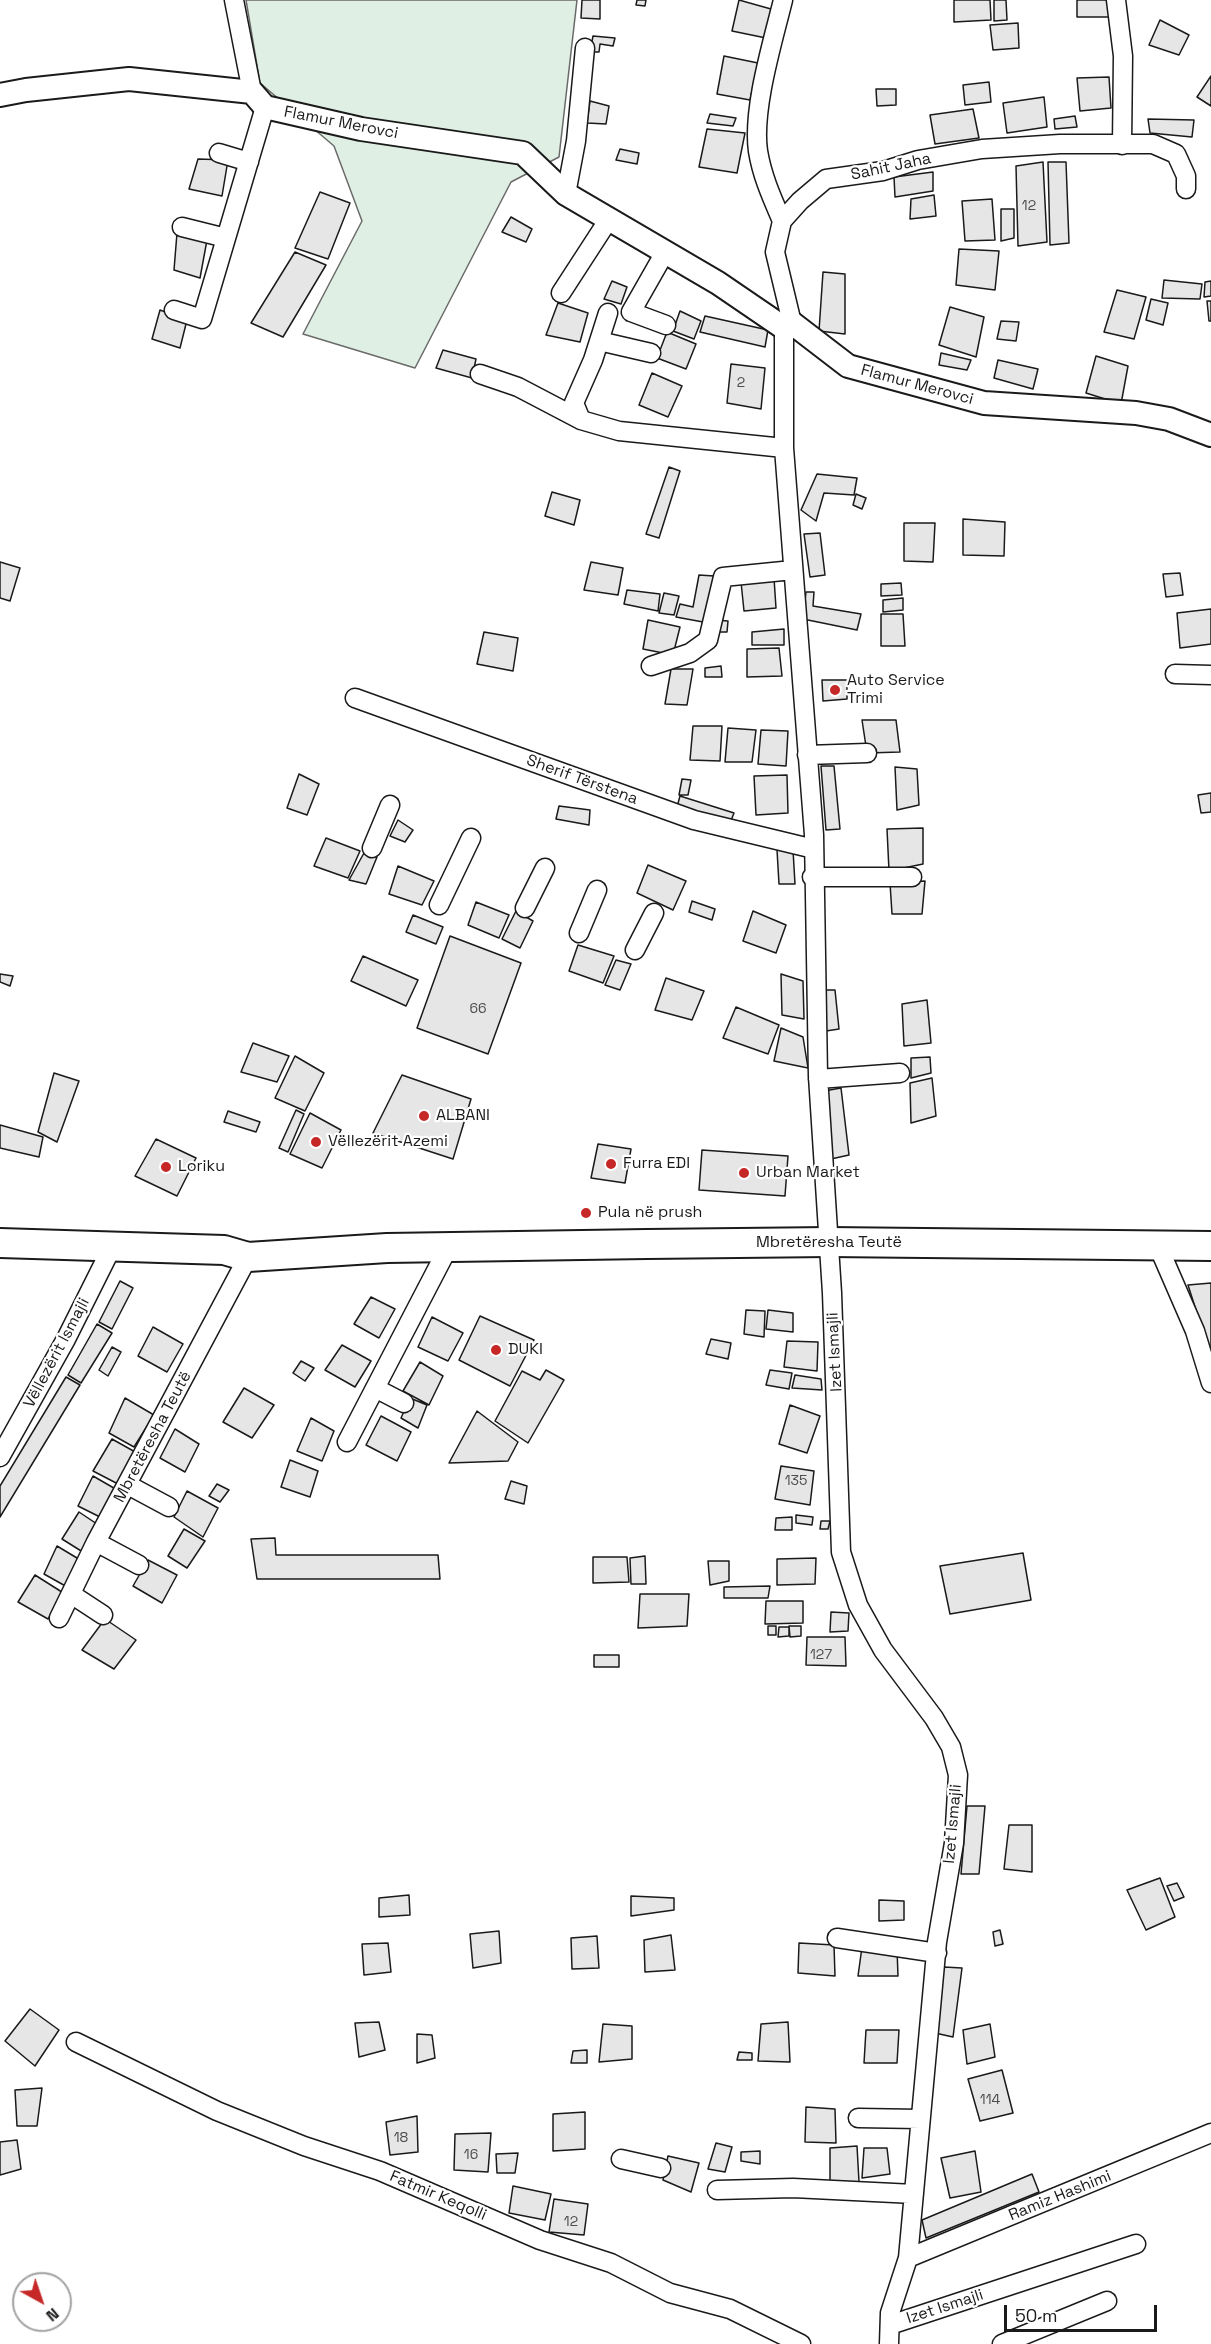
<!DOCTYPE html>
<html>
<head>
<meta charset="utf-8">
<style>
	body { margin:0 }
	#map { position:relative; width:1211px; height:2344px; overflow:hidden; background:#fff; font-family:"Space Grotesk",sans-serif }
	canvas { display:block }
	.north { position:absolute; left:12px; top:2272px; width:60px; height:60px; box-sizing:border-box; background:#fff; border:2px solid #a3a3a3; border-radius:50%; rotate:140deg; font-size:16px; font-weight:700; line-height:24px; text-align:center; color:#1a1a1a }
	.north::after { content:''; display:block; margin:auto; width:21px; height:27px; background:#c62828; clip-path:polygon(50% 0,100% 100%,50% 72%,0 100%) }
	.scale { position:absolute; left:1004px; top:2305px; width:153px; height:27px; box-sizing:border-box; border:3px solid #1a1a1a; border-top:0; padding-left:8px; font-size:18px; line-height:21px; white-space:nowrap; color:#1a1a1a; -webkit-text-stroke:4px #fff; paint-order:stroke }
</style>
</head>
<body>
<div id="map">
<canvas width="1211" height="2344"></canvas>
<div class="north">N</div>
<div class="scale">50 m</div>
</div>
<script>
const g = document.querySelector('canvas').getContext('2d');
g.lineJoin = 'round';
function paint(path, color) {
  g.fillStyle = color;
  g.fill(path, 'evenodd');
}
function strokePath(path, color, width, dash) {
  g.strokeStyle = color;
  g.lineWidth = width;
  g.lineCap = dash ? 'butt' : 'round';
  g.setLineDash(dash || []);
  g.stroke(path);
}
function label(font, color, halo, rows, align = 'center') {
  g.font = font + ' "Space Grotesk",sans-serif';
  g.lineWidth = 4.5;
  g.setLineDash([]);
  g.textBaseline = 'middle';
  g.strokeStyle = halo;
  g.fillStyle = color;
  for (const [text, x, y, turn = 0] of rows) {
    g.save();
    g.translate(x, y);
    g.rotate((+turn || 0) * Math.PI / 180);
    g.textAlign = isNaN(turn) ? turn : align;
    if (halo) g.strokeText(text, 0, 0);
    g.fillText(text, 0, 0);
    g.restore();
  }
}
const green = new Path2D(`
	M246 0H577L559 157 511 182 415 368 303 334 362 221 334 146 260 83Z`);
paint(green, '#e0efe3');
strokePath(green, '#6a6a6a', 1.5);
const building = new Path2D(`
	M582 0H600V19L581 18Z
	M637 0H646L645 6 636 5Z
	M739 0 771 9 766 38 732 31Z
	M954 0H990L991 20 954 22Z
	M994 0H1006L1007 20 994 21Z
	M1077 0H1110V17H1077Z
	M1160 20 1189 35 1179 55 1149 45Z
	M1018 23 1019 48 993 50 990 25Z
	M593 36 615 38 613 46 600 44 599 52H590Z
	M724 56 758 63 750 100 717 94Z
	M1211 76V106L1197 97Z
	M1109 77 1111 108 1080 111 1077 78Z
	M989 82 991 102 965 105 963 85Z
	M876 89H896V105L877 106Z
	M1044 97 1047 127 1007 133 1003 103Z
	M590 101 609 106 606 124 587 123Z
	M973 109 979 138 935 144 930 115Z
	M710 114 736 118 733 126 707 123Z
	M1075 116 1077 127 1055 129 1054 119Z
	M1148 119 1194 120 1192 137 1150 133Z
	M707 129 745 133 737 173 699 167Z
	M620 149 639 153 637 164 616 160Z
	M198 159 228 160 222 196 189 189Z
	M1043 162 1047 242 1018 246 1016 166Z
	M1048 162H1066L1069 243 1050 245Z
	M933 172V191L895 197 894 177Z
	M320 192 350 203 328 259 295 248Z
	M934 195 936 216 910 219 911 199Z
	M992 199 995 240 965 241 962 201Z
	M1001 209H1014V238L1001 241Z
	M511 217 532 229 526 242 502 232Z
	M177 233 207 240 200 278 174 270Z
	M959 249 999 251 995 290 956 285Z
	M295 252 326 265 283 337 251 323Z
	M823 272 845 274V334L819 331Z
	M1164 280 1202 284 1200 299 1162 298Z
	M612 281 627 287 621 304 604 299Z
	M1211 281V296L1204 297 1205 282Z
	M1117 290 1146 297 1134 339 1104 332Z
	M1151 299 1168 303 1163 325 1146 320Z
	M1207 301H1211V321H1209Z
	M558 303 588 313 580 342 546 335Z
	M950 307 984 317 976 357 939 345Z
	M160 310 187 320 180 348 152 339Z
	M680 311 701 321 694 339 673 331Z
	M705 316 768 330 765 347 700 332Z
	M1001 321 1019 322 1016 341 997 339Z
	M667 332 696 344 686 369 657 358Z
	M443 350 476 359 472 378 436 368Z
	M941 353 971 360 967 370 939 365Z
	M1096 356 1128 366 1121 404 1086 393Z
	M998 360 1038 369 1033 389 994 378Z
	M731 364 765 368 761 409 727 403Z
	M652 373 682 386 668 417 639 405Z
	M669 467 680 471 659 538 646 534Z
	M817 474 857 478 854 495 824 493 816 521 801 510Z
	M552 492 580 500 574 525 545 516Z
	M856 494 866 498 862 509 853 505Z
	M963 519 1005 522 1004 556 963 555Z
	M904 523H935L933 562 904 561Z
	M820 533 825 575 810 577 804 534Z
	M0 562 20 568 10 601 0 598Z
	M591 562 623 568 618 595 584 590Z
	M1180 573 1183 595 1166 597 1163 574Z
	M699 575 714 576 703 622 676 617 680 604 693 607Z
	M774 578 776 608 744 611 741 582Z
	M901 583 902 595 881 596V584Z
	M627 590 660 594 658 611 624 604Z
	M806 592H814L813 606 861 614 857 630 803 619Z
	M664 593 679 596 674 615 659 613Z
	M903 598V610L883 612V600Z
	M1211 609V644L1180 648 1177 613Z
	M881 614H903L905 646H881Z
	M648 620 680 627 673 655 643 649Z
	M715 620 728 621 727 632H714Z
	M784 629V645H752V632Z
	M484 632 518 638 513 671 477 664Z
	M779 648 782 676 747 677V649Z
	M721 666 722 677H705V668Z
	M671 669H693L687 705 665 704Z
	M822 680H847V699L823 701Z
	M862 720H896L900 752 867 753Z
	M693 726H722L720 761 690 760Z
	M728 728 756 730 752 762H725Z
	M761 730 788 731 786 766 758 764Z
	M821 766H834L840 829 826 830Z
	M895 767 917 769 919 805 897 810Z
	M299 774 319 784 307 815 287 808Z
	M787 775 788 813 756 815 754 776Z
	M682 779 691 780 688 795H679Z
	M1211 793V812L1201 813 1198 795Z
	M680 796 734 813 730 823 677 807Z
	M559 806 590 810 589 825 556 819Z
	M398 820 413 830 405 842 390 836Z
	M923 828V864L889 871 887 829Z
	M326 838 360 851 348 878 314 866Z
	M777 850H793L795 884H779Z
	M364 853 377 857 366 884 349 880Z
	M648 865 686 881 673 910 637 893Z
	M398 866 434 881 422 905 389 894Z
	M925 881 922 914H892L890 883Z
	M692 901 715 909 712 920 689 912Z
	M476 902 509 915 499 938 468 925Z
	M516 911 533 921 520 948 502 939Z
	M753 911 786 925 776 953 743 941Z
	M413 915 443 927 436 944 406 932Z
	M450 936 521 963 488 1054 417 1028Z
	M578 945 614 956 603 983 569 971Z
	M363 956 418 980 406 1006 351 981Z
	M616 960 631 964 620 990 605 985Z
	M0 974 13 976 10 986 0 982Z
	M781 974 803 981 804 1019 782 1015Z
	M666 978 704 991 692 1020 655 1010Z
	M824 990H835L839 1029 826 1031Z
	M927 1000 931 1043 904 1046 902 1004Z
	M736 1007 779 1025 768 1054 723 1038Z
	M781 1028 803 1037 808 1068 774 1061Z
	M253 1043 289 1056 277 1082 241 1072Z
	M295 1056 324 1073 305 1111 275 1098Z
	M930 1057 931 1073 911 1078V1058Z
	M54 1073 79 1081 57 1142 38 1132Z
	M402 1075 471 1099 453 1159 373 1133Z
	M932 1078 936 1116 911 1123 910 1083Z
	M841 1088 849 1155 831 1159 824 1091Z
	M296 1110 304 1114 288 1152 279 1148Z
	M228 1111 260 1122 256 1132 224 1122Z
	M310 1113 341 1130 322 1168 290 1154Z
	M0 1125 43 1137 39 1157 0 1148Z
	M156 1139 196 1158 177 1196 135 1176Z
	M598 1144 631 1149 625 1183 591 1178Z
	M702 1150 788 1156 785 1196 699 1190Z
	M120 1281 133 1288 112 1329 99 1322Z
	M1211 1283V1357L1188 1285Z
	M371 1297 395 1309 379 1338 354 1324Z
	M746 1310 765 1311 764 1337 744 1334Z
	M768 1310 793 1313V1332L766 1329Z
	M480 1316 534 1340 510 1386 459 1360Z
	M432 1317 463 1333 448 1361 418 1347Z
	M97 1324 112 1333 81 1383 68 1375Z
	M153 1327 183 1344 167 1372 138 1356Z
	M711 1339 731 1343 728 1359 706 1354Z
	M787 1341 818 1342 817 1371 784 1367Z
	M342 1345 371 1361 355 1387 325 1370Z
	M112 1347 121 1352 108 1376 99 1370Z
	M301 1361 314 1368 305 1381 293 1373Z
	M420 1362 443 1376 429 1405 403 1391Z
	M546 1370 564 1380 528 1443 495 1421 522 1371 540 1380Z
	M770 1370 792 1373 789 1389 766 1385Z
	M795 1375 821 1379 822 1390 792 1388Z
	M66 1377 80 1385 0 1517V1486Z
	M244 1388 274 1405 252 1438 223 1422Z
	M125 1398 154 1415 134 1447 109 1433Z
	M410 1398 427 1405 418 1428 401 1418Z
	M790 1405 820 1416 807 1453 779 1444Z
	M477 1411 518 1442 508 1461 449 1463Z
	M381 1416 411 1432 397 1461 366 1445Z
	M311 1418 334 1431 322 1461 297 1451Z
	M175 1429 199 1444 185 1472 160 1458Z
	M112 1439 137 1453 120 1485 93 1471Z
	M290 1460 318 1471 310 1497 281 1487Z
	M781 1466 814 1471 810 1505 775 1499Z
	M93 1476 119 1491 102 1518 78 1506Z
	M511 1481 527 1486 524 1504 505 1499Z
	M217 1484 229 1490 220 1502 209 1496Z
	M187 1491 218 1508 203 1537 174 1517Z
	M79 1512 100 1526 86 1554 62 1539Z
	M796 1515 813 1517 812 1525 796 1523Z
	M792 1517V1530H775L776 1518Z
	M821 1521H830L828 1529H820Z
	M184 1529 205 1541 187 1568 168 1556Z
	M275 1538 276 1555H438L440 1579H257L251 1539Z
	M57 1546 82 1561 69 1588 44 1574Z
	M1023 1553 1031 1600 950 1614 940 1566Z
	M645 1556 646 1584H631L630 1558Z
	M593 1557H627L629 1582 593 1583Z
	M816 1558 815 1584 777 1585V1559Z
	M148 1560 177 1575 162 1603 133 1586Z
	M708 1561H729V1581L710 1585Z
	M35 1575 65 1594 48 1619 18 1602Z
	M770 1586 768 1598H724V1587Z
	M640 1594H689L687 1626 638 1628Z
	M766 1601H803V1623L765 1624Z
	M831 1612 849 1613 848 1631 830 1632Z
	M105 1619 136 1640 114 1669 82 1650Z
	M768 1626H776V1635H768Z
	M789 1626H801V1636L790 1637Z
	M779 1627H789V1636L778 1637Z
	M807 1637H845L846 1666 806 1665Z
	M594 1655H619V1667H594Z
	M967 1806H985L979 1874H961Z
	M1009 1825H1032V1872L1004 1869Z
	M1160 1878 1175 1917 1146 1930 1127 1890Z
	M1177 1883 1184 1897 1174 1901 1167 1886Z
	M409 1895 410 1915 379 1917V1898Z
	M631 1896 674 1898V1910L631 1916Z
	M879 1900 904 1901V1920L879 1921Z
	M1000 1930 1003 1944 995 1946 993 1932Z
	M499 1931 501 1963 473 1968 470 1934Z
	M671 1935 675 1970 645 1972 644 1940Z
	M597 1936 599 1968 572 1969 571 1938Z
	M388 1943 391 1972 364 1975 362 1944Z
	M799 1943 834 1945 835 1976 798 1973Z
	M862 1947 897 1949 898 1976H858Z
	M944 1967 962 1968 953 2037 935 2033Z
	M30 2009 59 2030 35 2066 5 2041Z
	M379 2022 385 2050 359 2057 355 2023Z
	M788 2022 790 2062 758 2061 761 2024Z
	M603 2024 632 2026V2059L599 2062Z
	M990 2024 995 2057 967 2064 963 2030Z
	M866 2030H899L897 2063H864Z
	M417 2034 432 2035 435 2058 417 2063Z
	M587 2050V2063H571L573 2051Z
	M739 2052 752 2053V2060H737Z
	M1002 2070 1013 2113 980 2121 968 2079Z
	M42 2088 37 2126H17L15 2090Z
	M806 2107 835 2109 836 2143 805 2142Z
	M585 2112V2149L553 2151V2114Z
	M417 2116 418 2152 390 2155 386 2122Z
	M491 2133 488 2172 454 2170 455 2134Z
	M17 2140 21 2169 0 2175V2142Z
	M716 2143 732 2147 725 2172 708 2169Z
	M857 2146 859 2182 830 2183V2148Z
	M864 2148H887L890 2174 862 2178Z
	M760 2151V2164L741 2161V2152Z
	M975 2151 981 2192 950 2198 941 2158Z
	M518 2153 515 2173H497L496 2154Z
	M668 2156 699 2163 691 2192 663 2180Z
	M1032 2174 1039 2192 926 2238 922 2220Z
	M513 2186 551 2194 545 2220 509 2213Z
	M554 2199 588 2204 584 2235 549 2232Z`);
paint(building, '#e6e6e6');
strokePath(building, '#1a1a1a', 1.5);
const minor = new Path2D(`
	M234 0 252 92
	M1116 0 1123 56 1122 145
	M219 153 249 162
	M566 194 576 141 585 48
	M782 221C772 198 762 176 758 151 752 109 773 41 783 0
	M182 227 226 238
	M664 254 631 312 666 325
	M561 293 609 219
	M174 310 202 319 265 107
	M608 313 593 360 574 403 581 420 619 431 784 448
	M792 323 775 252 782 221 800 201 826 179 883 171 918 160 982 149 1060 144H1153L1176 154 1186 176V189
	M784 328V448L814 835 818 1076 832 1293 841 1552 858 1605 883 1650 934 1718 951 1747 958 1775 954 1843 937 1942 908 2258 890 2313 889 2344
	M599 341 651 353
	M480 374 518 387 581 420
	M651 666 690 653 708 640 723 577 793 570
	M1175 674 1211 675
	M355 698 694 820 814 849
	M807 755 867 753
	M372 848 390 805
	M812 877H912
	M439 905 471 838
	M525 908 545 868
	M579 933 597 890
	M635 950 654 913
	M818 1079 900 1073
	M1158 1246 1195 1331 1211 1383
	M375 1388 404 1403
	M347 1442 448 1248
	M0 1457 66 1339 112 1247
	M128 1485 169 1507
	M96 1542 139 1565
	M71 1594 103 1615
	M59 1618 96 1542 248 1257
	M837 1938 937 1953
	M76 2042 217 2111 304 2146 380 2171 540 2240 611 2263 670 2293 730 2309 801 2344
	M858 2118 920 2119
	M621 2159 661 2168
	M717 2190 793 2188 914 2194
	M908 2258 1211 2133
	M890 2325 1136 2244
	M1002 2344 1107 2301`);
const tertiary = new Path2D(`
	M0 95 26 90 129 79 252 92 265 107 361 129 523 153 566 194 718 283 784 328 792 323 848 366 984 403 1136 413 1169 419 1211 435`);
const primary = new Path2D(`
	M0 1243 224 1250 248 1257 387 1248 647 1244 829 1242 1211 1246`);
strokePath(minor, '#1a1a1a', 21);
strokePath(tertiary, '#1a1a1a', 26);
strokePath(primary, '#1a1a1a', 32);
strokePath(minor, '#fff', 18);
strokePath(tertiary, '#fff', 22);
strokePath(primary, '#fff', 28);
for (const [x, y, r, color] of [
	[835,690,6,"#c62828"],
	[424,1116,6,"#c62828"],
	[316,1142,6,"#c62828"],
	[611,1164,6,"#c62828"],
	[166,1167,6,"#c62828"],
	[744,1173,6,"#c62828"],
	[586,1213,6,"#c62828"],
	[496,1350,6,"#c62828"]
]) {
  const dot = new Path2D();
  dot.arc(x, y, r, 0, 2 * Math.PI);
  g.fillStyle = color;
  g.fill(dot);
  strokePath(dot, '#fff', 2);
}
label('14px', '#4d4d4d', null, [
	["12",1029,206],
	["2",741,383],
	["66",478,1009],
	["135",796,1481],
	["127",821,1655],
	["114",990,2100],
	["18",401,2138],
	["16",471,2155],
	["12",571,2222]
]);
label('16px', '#1a1a1a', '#fff', [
	["Flamur Merovci",341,123,11],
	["Sahit Jaha",891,167,-12],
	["Flamur Merovci",917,385,15],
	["Sherif Tërstena",582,780,20],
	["Mbretëresha Teutë",829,1243],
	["Izet Ismajli",835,1352,-93],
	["Vëllezërit Ismajli",57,1353,-62],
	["Mbretëresha Teutë",153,1437,-62],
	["Izet Ismajli",953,1824,-85],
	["Fatmir Keqolli",438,2196,23],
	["Ramiz Hashimi",1060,2196,-22],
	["Izet Ismajli",945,2307,-18]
]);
label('16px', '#1a1a1a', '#fff', [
	["Auto Service",847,681],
	["Trimi",847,699],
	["ALBANI",436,1116],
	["Vëllezërit Azemi",328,1142],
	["Furra EDI",623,1164],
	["Loriku",178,1167],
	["Urban Market",756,1173],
	["Pula në prush",598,1213],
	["DUKI",508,1350]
], 'left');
</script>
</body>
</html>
